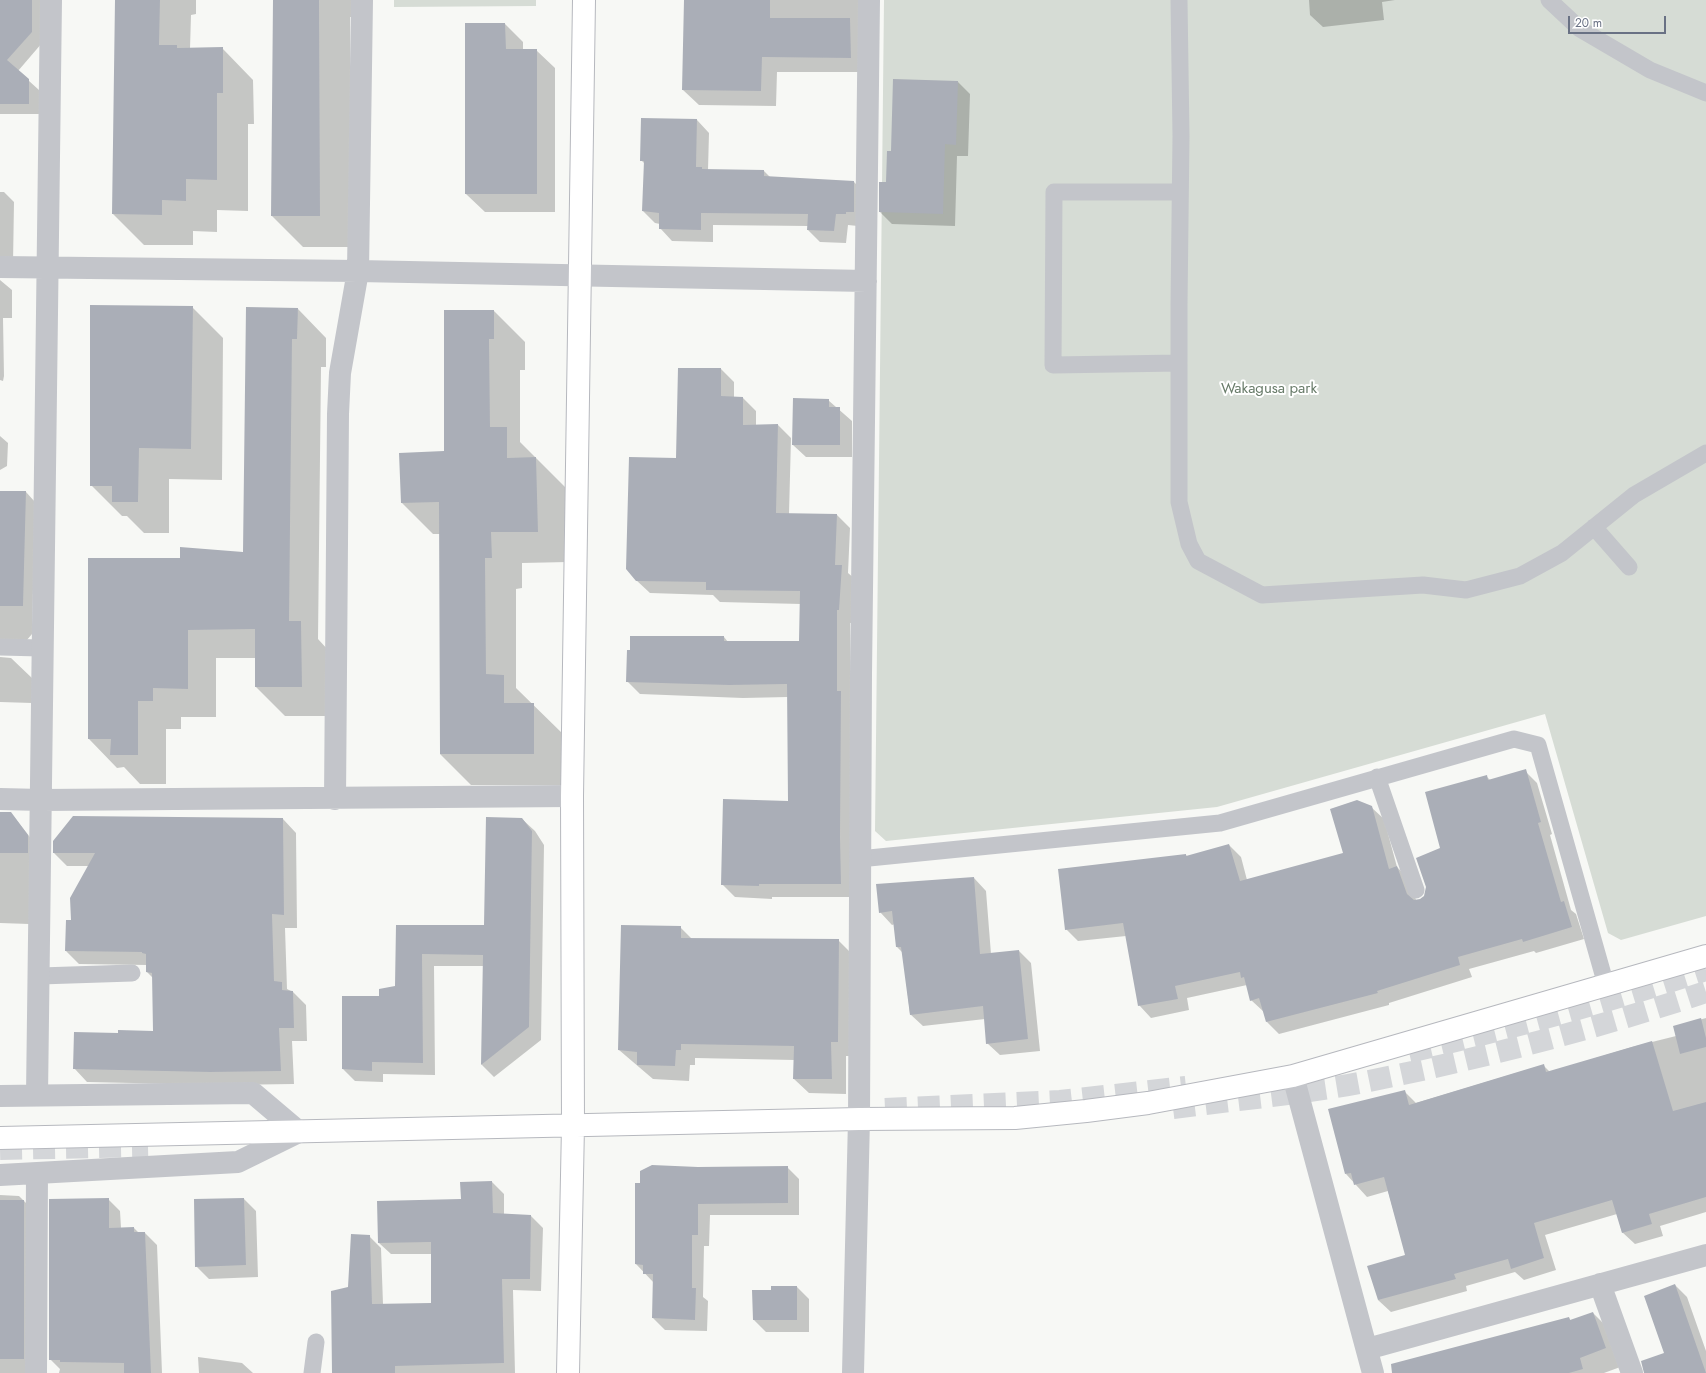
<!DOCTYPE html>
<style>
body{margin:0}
#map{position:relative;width:1706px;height:1373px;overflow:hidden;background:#f7f8f5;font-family:Jost,sans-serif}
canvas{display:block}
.scale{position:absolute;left:1568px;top:16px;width:98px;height:18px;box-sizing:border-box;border:2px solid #697184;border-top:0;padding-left:5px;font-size:12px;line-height:14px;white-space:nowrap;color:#697184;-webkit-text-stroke:3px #fff;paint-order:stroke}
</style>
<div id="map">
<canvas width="1706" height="1373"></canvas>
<div class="scale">20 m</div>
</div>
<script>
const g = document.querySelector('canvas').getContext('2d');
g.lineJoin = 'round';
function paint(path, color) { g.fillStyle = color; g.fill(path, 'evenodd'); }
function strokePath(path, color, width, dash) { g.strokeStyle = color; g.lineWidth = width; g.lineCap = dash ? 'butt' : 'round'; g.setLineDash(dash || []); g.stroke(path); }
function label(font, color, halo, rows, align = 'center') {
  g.font = font + ' Jost,sans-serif'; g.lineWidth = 4; g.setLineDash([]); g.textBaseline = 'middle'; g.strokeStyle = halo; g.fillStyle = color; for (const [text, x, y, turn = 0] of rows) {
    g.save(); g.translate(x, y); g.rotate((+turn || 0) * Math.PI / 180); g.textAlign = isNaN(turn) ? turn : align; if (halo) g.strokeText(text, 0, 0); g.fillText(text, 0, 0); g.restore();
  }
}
paint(new Path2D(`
 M394,0h142v6l-142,1z
 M884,0h822v916l-85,24 -13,-7 -63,-219 -328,93 -331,34 -11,-10z`), '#d6dcd5');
paint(new Path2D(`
 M0,0h42v43l-24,28 21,19v24h-39z
 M116,0h80v14l-5,1 -1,34 32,-1 31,32 1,44h-6v87l-31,-1v22l-24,-1v14h-49l-31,-31z
 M274,0h83v17h-7l1,230h-48l-31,-31z
 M685,0h179l1,72h-88l-1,34 -77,-1 -16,-15z
 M1309,0h86l-13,2 2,18 -61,7 -13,-12z
 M505,24l18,18v8h13l19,18v144h-70l-19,-18z
 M958,82l12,12 -2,62h-11l-2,70 -63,-2 -12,-12v-29h7l5,-31z
 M697,120l12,13 -1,37 56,1 6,6 84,5 12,12 -8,32 -10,-1 -2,18 -26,-1 -12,-12v-4l-95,-1v17l-41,-1 -12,-13v-4l-5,-1 -12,-12 2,-47 -4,-4z
 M0,192h4l10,10 -1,62 -13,5z
 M0,280l12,10v28h-9l1,58 -1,5 -3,-1z
 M192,307l31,31 -1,142 -53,-1v54h-25l-17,-17h-5l-31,-31z
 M298,309l28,29v29h-5l-3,272 11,12 1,65h-45l-29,-29v-29h-40v59h-35v12h-15v55h-26l-16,-17 -7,1 -28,-29v-180h92l63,-6z
 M494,311l31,31v28h-5v72l47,47 1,73 -46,1v25l-6,1v99l48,47v50h-93l-31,-31v-220h-7l-31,-31 -2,-49 45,-2z
 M721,369l13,13v16h9l13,13v15l22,-1 13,13 -2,76 48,1 13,13 -2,45 7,6 -3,44h-2l4,274h-82v2l-37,-2 -13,-13 67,-82 -1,-105 -45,1 -103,-4 -13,-13 97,-44 4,5h72l1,-38 -81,-2 -7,-7 -63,-2 -14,-13 41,-121z
 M828,400l24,21v36h-46l-13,-12z
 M0,436l8,7 -1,23 -7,4z
 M0,492h26l9,10 -3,132 -11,13 -21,8z
 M0,657l11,1 22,21 -1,24 -32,-1z
 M1525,771l12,12 15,51 -2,1 21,75 5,4 8,25 -48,14 -2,-2 -65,18 3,8 -83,26v2l-110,29 -12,-12 -3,-10 -13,-12 -4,-15 -60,13 2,12 -38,8 -12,-13 -13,-69 -48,5 -12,-12 120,-74 2,2 41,-12 12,12 6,23 97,-26 27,-47 13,12 13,48 12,12 7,21 3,1 6,-4 17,-48 44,-73 4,4z
 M0,817h14l23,29 -8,78 -29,-1z
 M283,819l13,14 1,95h-12l2,61 6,3 13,13 1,36h-15l2,43 -70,1 -137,-3 -13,-14 45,-34 36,-1 -2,-55 -6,-6v-7l-68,-1 -13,-13 6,-30 17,-55h-22l-13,-13z
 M522,819l13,12 9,14 -3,195 -47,37 -12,-12 2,-99h-50l1,109 -52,-1v8l-28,-1 -12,-12 37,-72 16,-10 1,-61h88z
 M974,878l12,13 5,63 28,-3 12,12 9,88 -40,4 -13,-12 -2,-24 -62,7 -13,-12 -7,-61 -6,-6 -2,-23 -3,1 -12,-13z
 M680,927l12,12 146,1 15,15v101h-7v38l-37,-1 -15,-14v-19l-99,-2v7h-5l-1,16 -36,-2 -34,-29z
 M1706,1018v194l-46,14 3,10 -28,8 -13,-12 -5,-18 -72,21 11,35 -32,10 -9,-8 -49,14 1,5 -76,21 -13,-12 28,-45 -18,-64 -21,6 -21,-23 58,-83 12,12 127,-38 7,7 82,-25 44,-11 -2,-9z
 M787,1167l12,12v36h-89l-1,31h-5l-1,51 5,4 -1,30 -42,-1 -12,-12 1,-35 -18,-19 5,-80 57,-16z
 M492,1182l12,12v21l27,1 12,12 -2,63 -28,-1 2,83h-182l15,-85 21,-52 12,12 2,56h49v-50h-41l-12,-11 83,-43z
 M0,1195l19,1 17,17 4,160h-40z
 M108,1199l12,12 1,17h13l5,5h6l12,12 5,128h-103l1,-4 -10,-10z
 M244,1199l12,12 2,66 -49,2 -13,-13 -1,-66z
 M1675,1285l12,12 19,54v22h-43z
 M797,1287l12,12v33h-43l-12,-12 18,-29z
 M1593,1313l18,18 12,35 -19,7h-183l148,-55 2,3z
 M198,1357l44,6 11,10h-54z`), '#0003');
paint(new Path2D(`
 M0,0h32v32l-25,28 22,19v25h-29z
 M115,0h45l-1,45h18v3l46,-1v46h-6v87l-31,-1v22l-24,-1v15l-50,-1z
 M273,0h46l1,216h-49z
 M684,0h86v18h80l1,40 -89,-1 -1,34 -79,-1z
 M465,23h40l1,26h31v145h-72z
 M893,79l65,2 -2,64 -11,-1 -2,70 -64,-2v-30h7l1,-31h4z
 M641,118l56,1 -1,48h6v2l62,1v6l90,5v31h-8v2h-10l-2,17 -27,-1 1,-16 -107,-1v17l-42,-1v-16l-17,-2 2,-50h-4z
 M90,305l103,1 -2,143 -52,-1 -1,54h-26v-16h-22z
 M246,307l52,1 -1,31h-5l-3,282h12l1,66h-47v-58l-67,1v59l-35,-1v13h-15v54h-28l1,-16h-23v-181h92v-11l63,5z
 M444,310h50v29h-5l1,88h17v31l29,-1 2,75h-47l1,26h-7l1,116 18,1v28h30v51h-94l-1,-252 -38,1 -2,-50 45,-2z
 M678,368h43v28l22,1v28l35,-1 -2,89 61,1 -2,51h7l-3,45h-2v81h4l-1,146 1,47h-82v2l-38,-1 2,-86 65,2 -1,-117 -58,1 -103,-3 1,-32h3v-14h94v5h75l1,-50 -94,-1v-8l-70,-1 -10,-12 3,-112 47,1z
 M793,398l36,1v8h11v38h-48z
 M0,491h26l-3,115h-23z
 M1526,769l15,53 -3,1 23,79 3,-1 8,26 -49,15 -1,-3 -64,18 2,8 -83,26 1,2 -112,29 -7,-24 -9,3 -6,-24 -3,1 -1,-6 -65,14 3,13 -40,7 -15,-83 -58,7 -7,-61 128,-15v2l43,-12 11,37 103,-28 -13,-44 27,-9 15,6 17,63 8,-3 10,28 7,6 6,-1 4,-3 2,-9 -10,-29 24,-10 -15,-56 62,-17 1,5z
 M0,812h11l17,23v18h-28z
 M73,816l210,2 1,97 -12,-1 2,67 8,1v8l11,1 1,37h-15l2,43 -71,1 -137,-3 1,-37 44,1v-3l35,1 -1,-58 -6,-1v-18l-4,-1v-1l-77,-1 1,-31h5l-1,-22 25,-45h-42v-12z
 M486,817l36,1 10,13 -3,196 -48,38 2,-110 -61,-1 1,109 -51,-1v9l-30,-2v-73h37v-7l16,-3 1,-61h88z
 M974,877l6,77 39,-4 9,89 -42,5 -3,-38 -73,9 -9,-68h-5l-4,-36 -13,2 -3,-29z
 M621,925l60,1v12l158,1 -1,103h-7l1,37h-39l1,-33 -113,-2v6h-5l-1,16 -38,-1v-13l-19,-2z
 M1701,1018l5,20v9l-26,7 -7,-28z
 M1652,1041l21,70 33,-9v95l-57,17 3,10 -30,9 -10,-33 -78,23 10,35 -33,11 -3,-10 -54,15 2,5 -78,21 -11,-34 38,-11 -21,-78 -30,8 -3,-12 -6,1 -17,-65 77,-19 4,15 135,-41 2,8z
 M652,1165l46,2 90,-1v37l-90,1v31h-6v53h4l-1,32 -43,-2 1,-44h-10v-9l-8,-1v-81h5v-12z
 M492,1181l1,32 38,2 -1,64h-28l2,84 -109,3v7h-63l-1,-82 17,-4 3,-53 19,1 2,69 59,-1v-61l-53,1 -1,-42 84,-2 -1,-17z
 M109,1198v30l25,-1v5h11l6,141h-27v-10l-64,-1v-2h-11v-161z
 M244,1198l2,67 -51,2 -1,-68z
 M0,1200h24v159h-24z
 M1675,1284l31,89h-62l-3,-12 23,-8 -20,-57z
 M771,1286h26v34h-44l-1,-30h19z
 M1593,1312l13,36 -26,10 3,11 -14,4h-177l-1,-9 178,-47 1,3z`), '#aaaeb7');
strokePath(new Path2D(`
 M1409,1052c101,-23 199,-50 297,-82
 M1173,1108c63,-8 128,-14 191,-26 116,-23 230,-53 342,-90
 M885,1109l175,-8 126,-14
 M0,1149l148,-3`), '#d4d6d9', 22, [22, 11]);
const secondary = new Path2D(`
 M0,1138l859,-19 156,-1 71,-7 62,-8 145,-27 413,-120
 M568,1373l5,-247 -1,-330 12,-796`);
strokePath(secondary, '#b6b8be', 24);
strokePath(new Path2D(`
 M1179,0l2,136 -2,169v197l10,42 9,17 64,34 161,-10 43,5 54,-14 42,-23 72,-58 72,-42
 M1549,0l31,29 70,41 56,23
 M1179,363l-126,2 1,-173h126
 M1594,527l35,40
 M0,647l41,1
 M1377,777l39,113
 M859,859l361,-36 294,-84 24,6 68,240
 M40,976l92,-3
 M312,1373l4,-31`), '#c3c5ca', 17);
strokePath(new Path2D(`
 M0,267l358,4 508,10
 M0,799l42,1 530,-4
 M335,799l3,-385 2,-41 18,-102 4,-271
 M1293,1076l80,297
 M37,1095l14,-1095
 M0,1096l253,-3 46,39 -61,30 -238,13
 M1600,1284l32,89
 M1367,1349l339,-94
 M36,1373l1,-199
 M853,1373l6,-254 2,-445 8,-674`), '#c3c5ca', 22);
strokePath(secondary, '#fff', 22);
label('15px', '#687b69', '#fff', [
 ["Wakagusa park",1269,389]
]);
</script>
